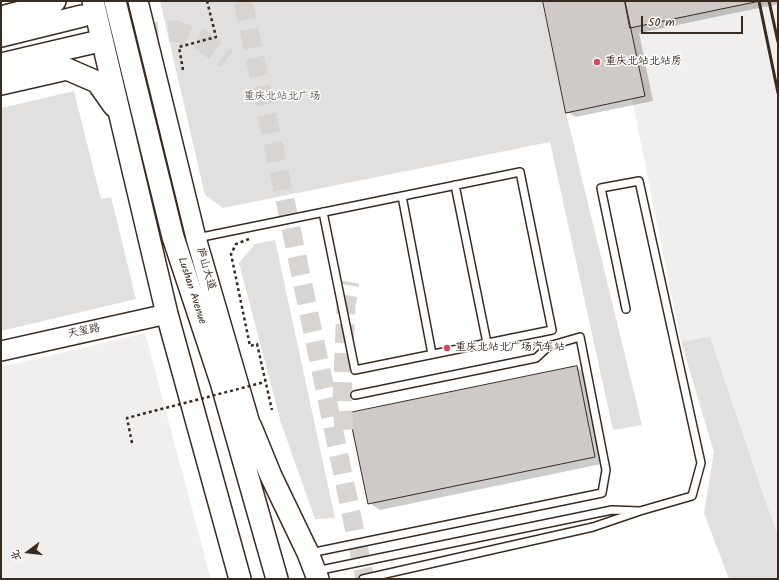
<!DOCTYPE html>
<meta charset="utf-8">
<style>
body{margin:0}
#map{position:relative;width:779px;height:580px;overflow:hidden;background:#fff;font-family:Kalam,"LXGW WenKai TC",sans-serif}
canvas{display:block}
.frame{position:absolute;inset:0;border:2px solid #3b2a1e;pointer-events:none}
.north{position:absolute;left:8px;top:532px;width:40px;height:40px;-webkit-text-stroke:3px #fff;paint-order:stroke;rotate:255deg;font-size:11px;font-weight:700;line-height:16px;text-align:center;color:#3b2a1e}
.north::after{content:'';display:block;margin:auto;width:14px;height:18px;background:#3b2a1e;clip-path:polygon(50% 0,100% 100%,50% 72%,0 100%)}
.scale{position:absolute;left:641px;top:16px;width:102px;height:18px;box-sizing:border-box;border:2px solid #3b2a1e;border-top:0;padding-left:5px;font-size:12px;line-height:14px;white-space:nowrap;color:#3b2a1e;-webkit-text-stroke:3px #fff;paint-order:stroke}
</style>
<div id="map">
<canvas width="779" height="580"></canvas>
<div class="frame"></div>
<div class="north">北</div>
<div class="scale">50 m</div>
</div>
<script>
const g = document.querySelector('canvas').getContext('2d');
g.lineJoin = 'round';
function paint(path, color) { g.fillStyle = color; g.fill(path, 'evenodd'); }
function strokePath(path, color, width, dash) { g.strokeStyle = color; g.lineWidth = width; g.lineCap = dash ? 'butt' : 'round'; g.setLineDash(dash || []); g.stroke(path); }
function label(font, color, halo, rows, align = 'center') {
  g.font = font + ' Kalam,"LXGW WenKai TC",sans-serif'; g.lineWidth = 3; g.setLineDash([]); g.textBaseline = 'middle'; g.strokeStyle = halo; g.fillStyle = color; for (const [text, x, y, turn = 0] of rows) {
    g.save(); g.translate(x, y); g.rotate((+turn || 0) * Math.PI / 180); g.textAlign = isNaN(turn) ? turn : align; if (halo) g.strokeText(text, 0, 0); g.fillText(text, 0, 0); g.restore();
  }
}
paint(new Path2D(`
 M612,1h166v533l-13,-34 -55,-164 -29,6z
 M145,333l66,246h-210v-212z`), '#f1efee');
paint(new Path2D(`
 M160,1h382l24,112 76,312 -29,5 -63,-288 -327,66 -18,-13z
 M74,91l27,108 10,-2 25,102 -135,32v-223z
 M275,240l60,278 -20,1 -34,-96 -42,-160 16,-19z
 M710,336l55,164 13,34v45h-49l-25,-66 10,-61 -33,-110z`), '#e2e0de');
paint(new Path2D(`
 M543,1h235v3l-139,29 14,68 -77,16 -9,-5z
 M576,367l12,7 18,89 -226,47 -11,-7z`), '#0003');
const building = new Path2D(`
 M543,1h82l20,95 -79,17z
 M625,1h135l-130,27z
 M577,366l18,91 -227,47 -19,-91z`);
paint(building, '#cfcac7');
strokePath(building, '#3b2a1e', 1);
strokePath(new Path2D(`
 M243,1l122,578
 M344,430l-2,-29 4,-96 4,-23`), '#d8d4d2', 19, [19, 10]);
strokePath(new Path2D(`
 M107,39l16,-4 53,-4 25,9 26,19`), '#d8d4d2', 21, [21, 10]);
const lane = new Path2D(`
 M455,185l32,158
 M402,196l30,158
 M197,238l323,-66 32,158 -197,40 -32,-158
 M626,309l-25,-121 38,-7 62,282 -9,33 -52,15
 M310,553l292,-60 4,-23 -26,-133 -31,9 -13,12 -181,37
 M316,571l296,-61 28,1 -47,16 -230,52`);
const secondary = new Path2D(`
 M138,1l58,237 55,189 2,16
 M1,351l166,-37`);
const primary = new Path2D(`
 M93,1l74,313 73,265
 M115,1l58,236 48,145 56,197
 M1,17l51,-13 3,-3
 M1,36l81,-20
 M1,64l90,-21
 M1,84l66,-15 30,13 17,24
 M251,427l20,49 37,77 10,26`);
strokePath(lane, '#3b2a1e', 10);
strokePath(secondary, '#3b2a1e', 22);
strokePath(primary, '#3b2a1e', 24);
strokePath(new Path2D(`
 M183,70l-4,-23 37,-10 -9,-36
 M249,239l-13,5 -5,10 19,92 7,-2 15,66`), '#3b2a1e', 2.5, [3, 3]);
strokePath(lane, '#fff', 7);
strokePath(secondary, '#fff', 19);
strokePath(primary, '#fff', 21);
strokePath(new Path2D(`
 M759,1l19,92
 M769,1l9,41`), '#3b2a1e', 3);
strokePath(new Path2D(`
 M132,443l-5,-25 138,-36`), '#3b2a1e', 2.5, [3, 3]);
for (const [x, y, r, color] of [
 [597,62,4,"#d1495b"],
 [447,348,4,"#d1495b"]
]) { const dot = new Path2D(); dot.arc(x, y, r, 0, 2 * Math.PI); g.fillStyle = color; g.fill(dot); strokePath(dot, '#fff', 1.5); }
label('11px', '#3b2a1e', '#fff', [
 ["重庆北站北站房",605,62],
 ["重庆北站北广场汽车站",455,348]
], 'left');
label('11px', '#65584e', '#fff', [
 ["重庆北站北广场",282,97]
]);
label('11px', '#3b2a1e', '#fff', [
 ["庐山大道",205,269,74],
 ["Lushan Avenue",191,291,72],
 ["天玺路",84,332,-12]
]);
</script>
